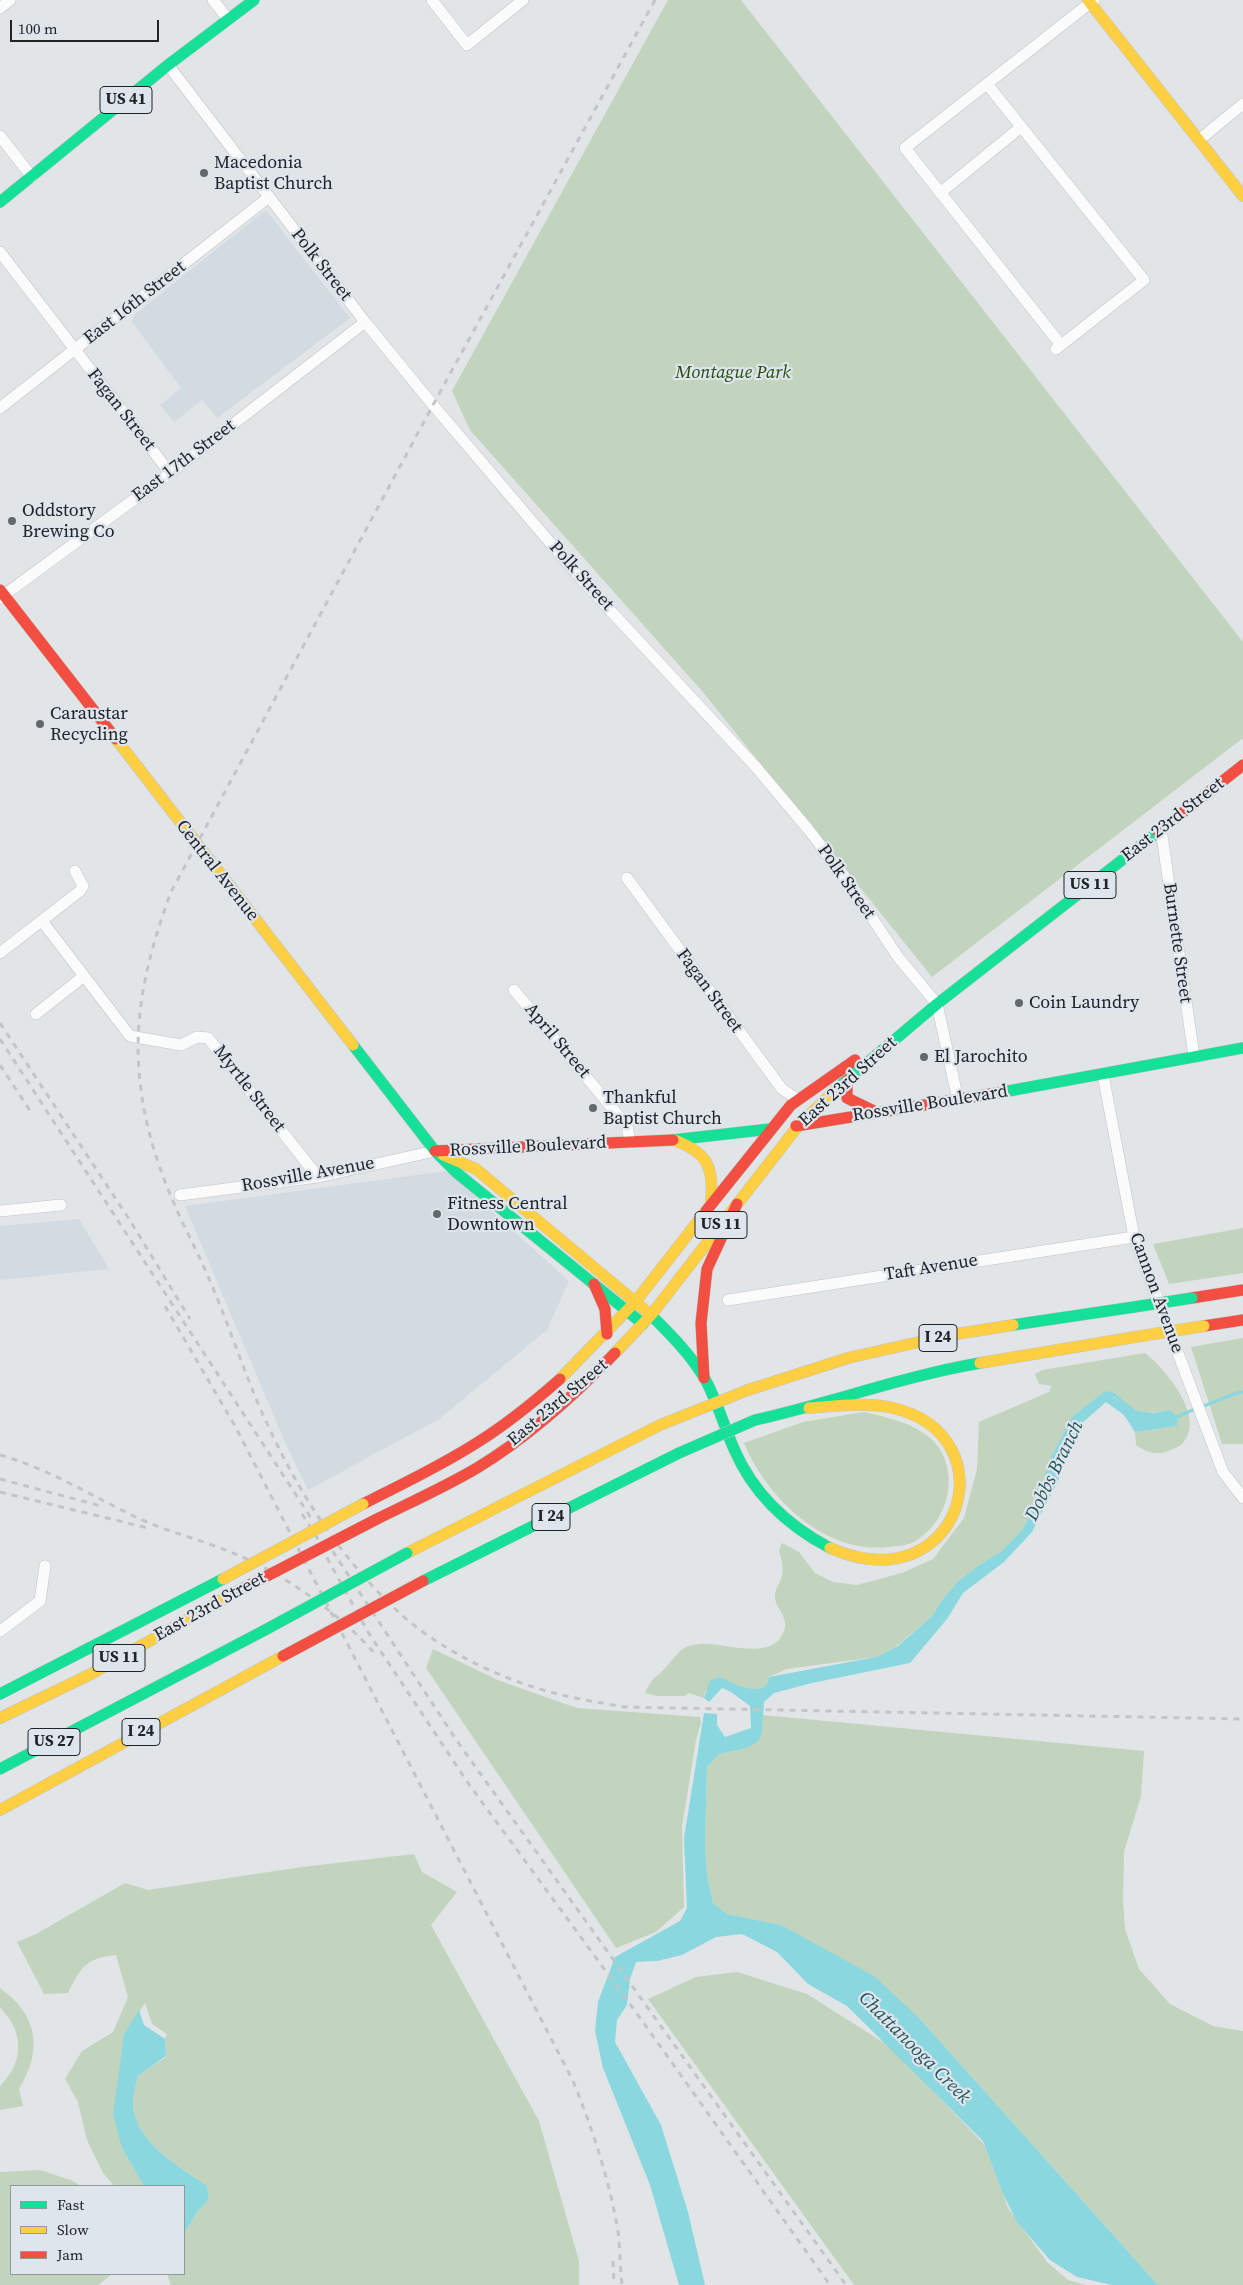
<!DOCTYPE html>
<style>
body{margin:0}
#map{position:relative;width:1243px;height:2285px;overflow:hidden;background:#e2e5e8;font-family:"Source Serif 4",serif}
canvas{display:block}
.legend{position:absolute;left:10px;top:2185px;width:175px;height:90px;box-sizing:border-box;background:#dee5ec;border:1px solid #92989d;margin:0;padding:6px 9px;list-style:none;font-size:15px;color:#212427}
.legend li{display:flex;align-items:center;gap:10px;height:25px}
.legend b{width:25px;border:1px solid #92989d}
.scale{position:absolute;left:10px;top:20px;width:149px;height:22px;box-sizing:border-box;border:2px solid #212427;border-top:0;padding-left:6px;font-size:15px;line-height:18px;white-space:nowrap;color:#212427;-webkit-text-stroke:4px #dee5ec;paint-order:stroke}
</style>
<div id="map">
<canvas width="1243" height="2285"></canvas>
<ul class="legend">
<li><b style="height:6px;background:#16e098"></b>Fast</li>
<li><b style="height:6px;background:#ffcf43"></b>Slow</li>
<li><b style="height:6px;background:#f24e42"></b>Jam</li>
</ul>
<div class="scale">100 m</div>
</div>
<script>
const g = document.querySelector('canvas').getContext('2d');
g.lineJoin = 'round';
function paint(path, color) { g.fillStyle = color; g.fill(path, 'evenodd'); }
function strokePath(path, color, width, dash) { g.strokeStyle = color; g.lineWidth = width; g.lineCap = dash ? 'butt' : 'round'; g.setLineDash(dash || []); g.stroke(path); }
function label(font, color, halo, rows, align = 'center') {
  g.font = font + ' "Source Serif 4",serif'; g.lineWidth = 4.5; g.setLineDash([]); g.textBaseline = 'middle'; g.strokeStyle = halo; g.fillStyle = color; for (const [text, x, y, turn = 0] of rows) {
    g.save(); g.translate(x, y); g.rotate((+turn || 0) * Math.PI / 180); g.textAlign = isNaN(turn) ? turn : align; if (halo) g.strokeText(text, 0, 0); g.fillText(text, 0, 0); g.restore();
  }
}
paint(new Path2D(`
 M266,210l84,108 -133,100 -15,-18 -28,22 -14,-17 21,-17 -49,-66 3,-8z
 M447,1171l122,110 -22,49 -108,89 -131,71 -24,-50 -99,-234z
 M79,1219l30,50 -109,11v-54z`), '#d2dae2');
paint(new Path2D(`
 M668,0h73l502,642v96l-311,239 -230,-286 -232,-261 -18,-39z
 M1243,1228v45l-74,11 -16,-40z
 M1243,1338v106h-21l-31,-97z
 M1145,1353c21,16 62,66 37,91 -3,3 -10,5 -14,7 -12,5 -21,1 -32,-6l-1,-13 41,-6 -6,-16c-13,2 -29,6 -40,-2 -6,-4 -11,-8 -17,-12l4,-2h-16l-28,22 -23,43 -12,42 -16,29 -20,21 -23,14 -22,17 -14,17 -11,17 -35,30 -21,11 -89,12 -18,8 -3,9c-16,8 -32,-2 -47,-9l-14,15 -1,6 -15,-5 -4,3h-28l-12,-3c7,-16 10,-14 21,-26 12,-12 13,-21 33,-23 23,-3 78,21 86,-17 2,-11 -9,-19 -10,-29 -1,-8 5,-14 7,-22 2,-8 -1,-18 -3,-26l3,-7 17,9 16,21 18,9 24,3 45,-12 31,-14 31,-41 13,-49 2,-47 70,-30 2,-6 -12,-2 -4,-10 7,-4z
 M864,1412c24,6 47,10 66,26 32,28 20,82 -13,102 -8,6 -19,6 -29,7 -64,7 -121,-49 -144,-104l59,-21z
 M433,1649l67,32 77,27 123,9 1,6 -5,17 -14,87 2,80 -28,25 -40,16 -190,-280z
 M763,1715l381,36 -3,45 -17,56 -1,47 2,30 14,40 31,35 43,22 30,5v254h-85l-238,-266 -139,-94 -54,-11 -14,-11 -6,-29 -2,-29 2,-78 12,-13 28,-6 15,-15z
 M414,1854l8,18 35,20 -26,33 108,196 40,140v24h-408l-4,-11h17v-40l13,-22 12,-13 -2,-13c-28,-20 -73,-44 -74,-83 0,-9 3,-18 5,-27l28,-19 -1,-18 2,-5 -15,-10 -7,-21 -21,32 -2,113 22,38h-30l-11,-13 -16,-33 -9,-38 -13,-23 17,-28 31,-19 15,-35 -12,-42c-30,3 -35,12 -48,38l-24,1 -27,-52 19,-8 89,-51 23,7 154,-23z
 M737,1972l70,22 82,52 95,98 24,64 39,54 21,18 17,5h-231l-206,-286 48,-22z
 M0,1988c38,27 43,62 19,101l4,17 -23,4v-24c18,-18 24,-40 12,-63 -3,-6 -9,-11 -12,-16 0,-4 0,-14 0,-19z
 M41,2170l32,11 8,5h-70v88h101l-14,11h-98v-113z`), '#c2d3be');
paint(new Path2D(`
 M1107,1391l10,3 -4,3 18,12 11,3 12,1 16,-3 7,7v9l-42,6 -11,-17 -18,-13 -25,22 -5,9 -18,48 -26,51 -28,30 -41,31 -16,26 -37,44 -98,20 -38,10 -10,9 -2,31 -4,8 -11,7 -28,6 -12,13 -2,78 2,29 6,29 14,11 54,11 93,51 46,43 238,266h-46l-35,-8 -27,-17 -33,-38 -15,-30 -19,-51 -136,-135 -39,-22 -31,-32 -35,-18 -26,3 -34,18 -25,6 -21,1 -6,17 -3,26 -10,15 -2,22 46,83 27,87 17,73h-26l-29,-100 -47,-117 -8,-37 3,-29 17,-45 65,-36 7,-13 -3,-70 20,-125 13,1v11l8,12 26,-9 -1,-22 -19,-14 -9,-4 -13,14 -5,-4 6,-17 9,-4c15,6 31,17 47,9l3,-9 107,-20 22,-11 34,-30 11,-17 14,-17 22,-17 23,-14 20,-21 16,-29 12,-42 19,-36 4,-7 28,-22z
 M139,2010l5,15 21,14 1,17 -28,20c-2,9 -5,19 -5,27 1,39 46,63 74,83l2,13 -12,13 -13,22v-48h-40l-22,-38 -9,-33 11,-81z`), '#8ad7e0');
strokePath(new Path2D(`
 M1112,1396l2,-1 21,17
 M1201,1407l36,-14 6,-1
 M1174,1418l21,-9`), '#8ad7e0', 3);
const street = new Path2D(`
 M213,0l15,19
 M432,0l35,45 56,-45
 M0,8l10,-8
 M168,65l197,257 68,83 148,174 174,187 53,63 39,51 51,77 39,47 21,96
 M987,84l157,196 -88,69
 M0,136l32,41
 M1199,140l44,-36
 M940,193l81,-66
 M0,252l170,221
 M1061,345l-156,-197 189,-148
 M0,408l269,-211
 M0,598l170,-125 195,-151
 M1161,829l33,227
 M627,878l155,211 15,10
 M42,921l88,115 51,9 16,-8 11,1 110,139
 M0,953l80,-62 3,-5 -8,-15
 M514,990l113,136 3,16
 M36,1014l48,-38
 M1103,1075l31,162 89,235 20,26
 M180,1195l138,-18 117,-26
 M0,1211l61,-6
 M728,1300l406,-63
 M0,1631l40,-30 5,-35`);
const fast = new Path2D(`
 M0,202l168,-137 86,-65
 M353,1045l82,106 22,22 186,151
 M835,1090l102,-86 221,-172
 M1003,1092l240,-44
 M673,1140l97,-11
 M651,1315c20,20 40,40 54,64 12,22 19,47 29,70 19,44 54,77 96,99
 M1013,1325l121,-18
 M755,1420c76,-17 149,-44 225,-57
 M423,1581l256,-128
 M0,1694l223,-115
 M0,1769l265,-139`);
const slow = new Path2D(`
 M1088,0l155,196
 M116,739l237,306
 M674,1140c35,13 40,28 37,64
 M443,1155l33,14 169,141
 M615,1353l36,-38 147,-189 37,-36
 M980,1363l161,-27
 M560,1379l76,-78 70,-90
 M748,1390l100,-32 102,-23 63,-10
 M809,1408c28,-2 56,-6 84,0 119,28 67,197 -63,140
 M407,1553l253,-128
 M0,1718l91,-44 145,-82
 M0,1810l283,-154`);
const jam = new Path2D(`
 M0,590l116,149
 M1158,832l85,-67
 M847,1080v18l31,15
 M796,1126l207,-34
 M435,1151l238,-11
 M706,1211l85,-106 64,-45
 M594,1284l11,25 2,25
 M1192,1298l51,-8
 M1204,1326l39,-6
 M704,1378l-3,-55 6,-54 30,-65
 M363,1504c39,-20 78,-38 115,-62 29,-18 56,-40 82,-63
 M375,1520c34,-17 70,-33 102,-52 51,-31 97,-72 138,-115`);
strokePath(street, '#c0c3c6', 12);
strokePath(fast, '#c0c3c6', 12);
strokePath(slow, '#c0c3c6', 12);
strokePath(jam, '#c0c3c6', 12);
strokePath(street, '#fbfbfc', 11);
strokePath(fast, '#16e098', 11);
strokePath(slow, '#ffcf43', 11);
strokePath(jam, '#f24e42', 11);
strokePath(new Path2D(`
 M655,0l-222,405 -262,487c-21,57 -37,116 -32,178 3,45 16,90 34,131 11,27 26,53 37,80 18,42 32,85 50,127 34,78 80,152 144,209 43,37 103,65 158,78 20,5 41,8 62,12l619,12
 M0,1023l129,196 61,100
 M0,1039l311,479
 M0,1065l33,50
 M165,1306l70,120 338,655c20,49 36,98 45,150 2,18 2,36 4,54
 M0,1455c50,14 95,43 142,65 30,13 63,21 93,34 47,18 109,63 141,101
 M0,1479l101,27
 M0,1492l148,36
 M302,1514l24,38
 M326,1541l131,200 389,544
 M321,1547l47,85 100,151 175,239 187,263
 M613,2261l1,24`), '#c3c5c5', 3, [6, 6]);
const fastBridge = new Path2D(`
 M1134,1307l58,-9
 M679,1453l76,-33
 M265,1630l142,-77`);
const slowBridge = new Path2D(`
 M1141,1336l63,-10
 M660,1425l88,-35
 M223,1579l140,-75`);
const jamBridge = new Path2D(`
 M236,1592l139,-72
 M283,1656l140,-75`);
strokePath(fastBridge, '#c0c3c6', 12, []);
strokePath(slowBridge, '#c0c3c6', 12, []);
strokePath(jamBridge, '#c0c3c6', 12, []);
strokePath(fastBridge, '#16e098', 11);
strokePath(slowBridge, '#ffcf43', 11);
strokePath(jamBridge, '#f24e42', 11);
for (const [x, y, r, color] of [
 [204,173,5,"#65686b"],
 [12,521,5,"#65686b"],
 [40,724,5,"#65686b"],
 [1019,1003,5,"#65686b"],
 [924,1057,5,"#65686b"],
 [593,1108,5,"#65686b"],
 [437,1214,5,"#65686b"]
]) { const dot = new Path2D(); dot.arc(x, y, r, 0, 2 * Math.PI); g.fillStyle = color; g.fill(dot); strokePath(dot, '#dee5ec', 2); }
for (const [x, y, w] of [
 [126,100,52],
 [1090,885,52],
 [721,1225,52],
 [938,1338,38],
 [551,1517,38],
 [119,1658,52],
 [141,1732,38],
 [54,1742,52]
]) { const box = new Path2D(); box.roundRect(x - w / 2, y - 13.5, w, 27, 4); g.fillStyle = '#dee5ec'; g.fill(box); strokePath(box, '#212427', 1); }
label('bold 16px', '#212427', null, [
 ["US 41",126,100],
 ["US 11",1090,885],
 ["US 11",721,1225],
 ["I 24",938,1338],
 ["I 24",551,1517],
 ["US 11",119,1658],
 ["I 24",141,1732],
 ["US 27",54,1742]
]);
label('18px', '#212427', '#dee5ec', [
 ["Macedonia",214,163],
 ["Baptist Church",214,184],
 ["Oddstory",22,511],
 ["Brewing Co",22,532],
 ["Caraustar",50,714],
 ["Recycling",50,735],
 ["Coin Laundry",1029,1003],
 ["El Jarochito",934,1057],
 ["Thankful",603,1098],
 ["Baptist Church",603,1119],
 ["Fitness Central",447,1204],
 ["Downtown",447,1225]
], 'left');
label('18px', '#212427', '#dee5ec', [
 ["Polk Street",321,265,52],
 ["East 16th Street",135,303,-38],
 ["Fagan Street",121,410,52],
 ["East 17th Street",184,461,-37],
 ["Polk Street",581,576,48],
 ["East 23rd Street",1173,820,-38],
 ["Central Avenue",217,871,52],
 ["Polk Street",846,882,55],
 ["Burnette Street",1177,943,82],
 ["Fagan Street",709,991,54],
 ["April Street",557,1041,50],
 ["East 23rd Street",848,1082,-42],
 ["Myrtle Street",249,1089,52],
 ["Rossville Boulevard",930,1104,-9],
 ["Rossville Boulevard",528,1147,-3],
 ["Rossville Avenue",308,1175,-10],
 ["Taft Avenue",931,1268,-9],
 ["Cannon Avenue",1156,1293,70],
 ["East 23rd Street",558,1403,-40],
 ["East 23rd Street",210,1607,-29]
]);
label('italic 18px', '#214c09', '#dee5ec', [
 ["Montague Park",733,373]
]);
label('italic 19px', '#26565b', '#dee5ec', [
 ["Dobbs Branch",1055,1471,-64],
 ["Chattanooga Creek",914,2048,45]
]);
</script>
